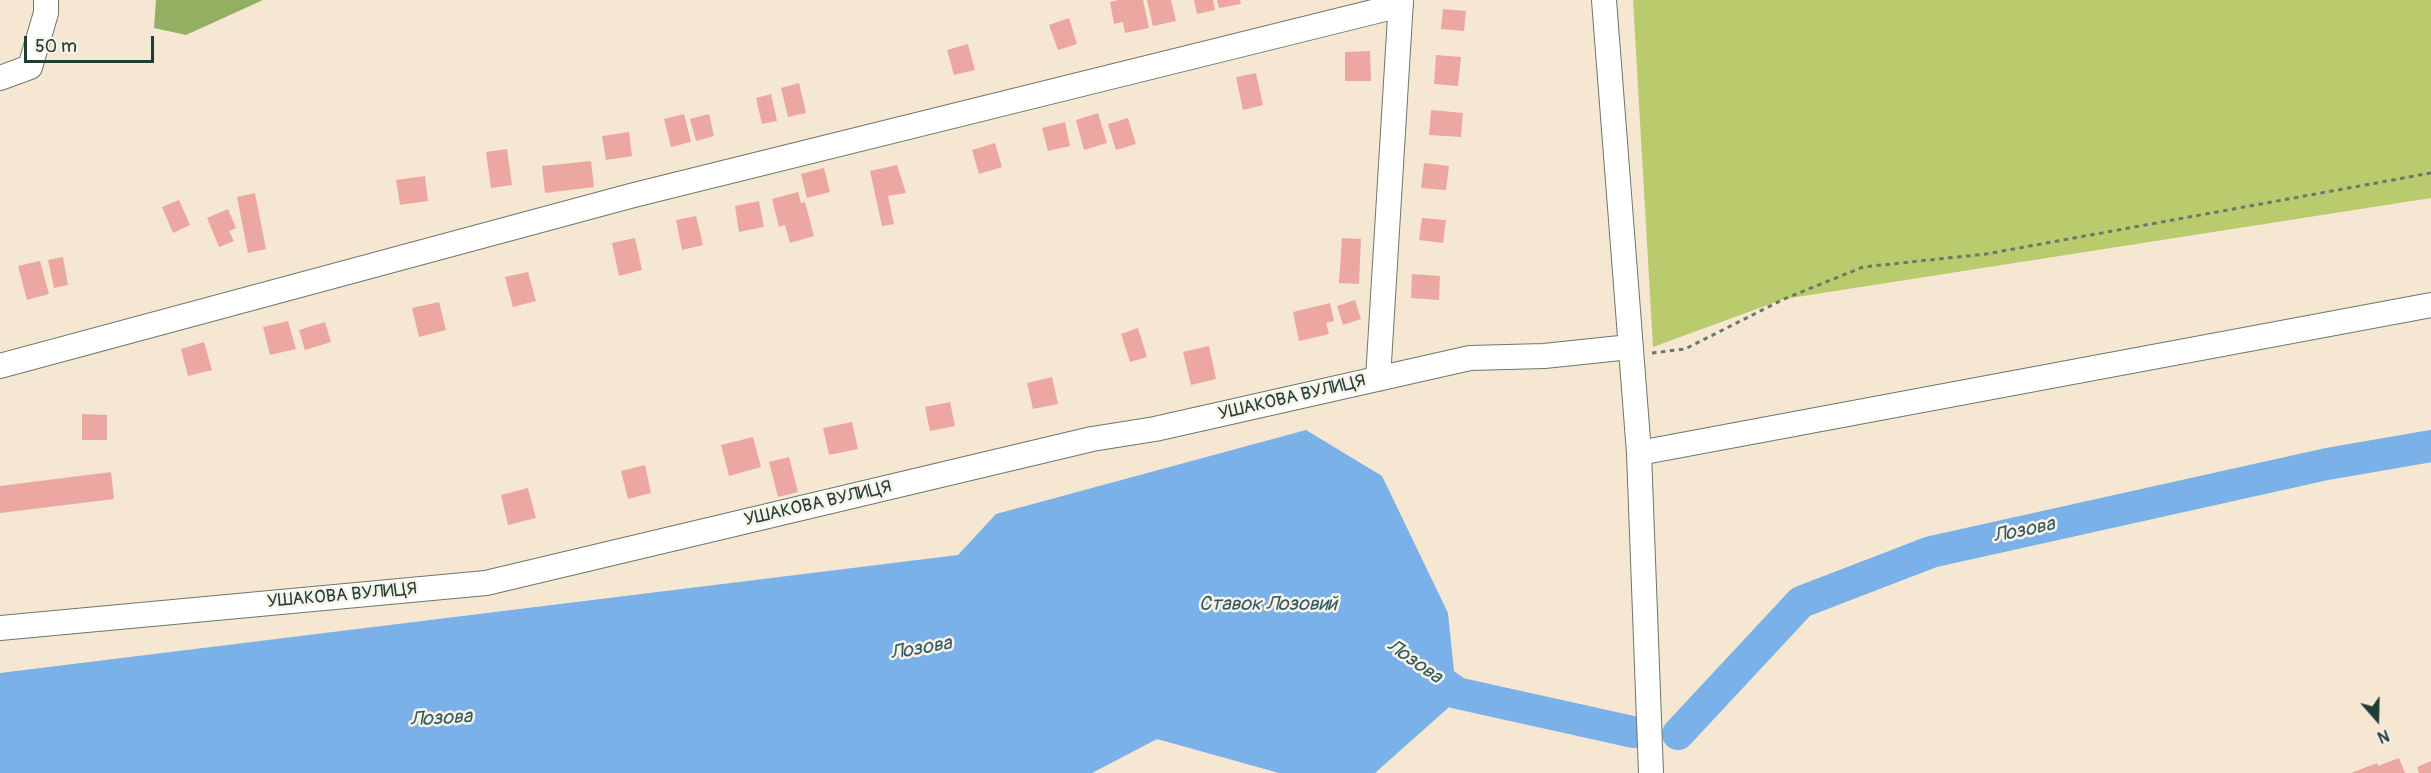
<!DOCTYPE html>
<meta charset="utf-8">
<style>
body{margin:0}
#map{position:relative;width:2431px;height:773px;overflow:hidden;background:#f5e7d1;font-family:Pangolin,sans-serif}
canvas{display:block}
.north{position:absolute;left:2347px;top:689px;width:60px;height:60px;-webkit-text-stroke:4px #f7f3e8;paint-order:stroke;rotate:160deg;font-size:16px;font-weight:700;line-height:24px;text-align:center;color:#1f3d34}
.north::after{content:'';display:block;margin:auto;width:21px;height:27px;background:#1f3d34;clip-path:polygon(50% 0,100% 100%,50% 72%,0 100%)}
.scale{position:absolute;left:24px;top:36px;width:130px;height:27px;box-sizing:border-box;border:3px solid #1f3d34;border-top:0;padding-left:8px;font-size:18px;line-height:21px;white-space:nowrap;color:#1f3d34;-webkit-text-stroke:4px #f7f3e8;paint-order:stroke}
</style>
<div id="map">
<canvas width="2431" height="773"></canvas>
<div class="north">N</div>
<div class="scale">50 m</div>
</div>
<script>
const g = document.querySelector('canvas').getContext('2d');
g.lineJoin = 'round';
function paint(path, color) { g.fillStyle = color; g.fill(path, 'evenodd'); }
function strokePath(path, color, width, dash) { g.strokeStyle = color; g.lineWidth = width; g.lineCap = dash ? 'butt' : 'round'; g.setLineDash(dash || []); g.stroke(path); }
function label(font, color, halo, rows, align = 'center') {
  g.font = font + ' Pangolin,sans-serif'; g.lineWidth = 5; g.setLineDash([]); g.textBaseline = 'middle'; g.strokeStyle = halo; g.fillStyle = color; for (const [text, x, y, turn = 0] of rows) {
    g.save(); g.translate(x, y); g.rotate((+turn || 0) * Math.PI / 180); g.textAlign = isNaN(turn) ? turn : align; if (halo) g.strokeText(text, 0, 0); g.fillText(text, 0, 0); g.restore();
  }
}
paint(new Path2D(`
 M1633,0h798v198l-647,101 -131,48z`), '#bacb6e');
paint(new Path2D(`
 M156,0h107l-77,35 -32,-7z`), '#93af61');
paint(new Path2D(`
 M1306,430l76,46 66,137 9,87 -82,73h-96l-122,-34 -65,34h-1092v-100l958,-118 38,-41z`), '#79b1e8');
strokePath(new Path2D(`
 M1421,667l36,26 176,39
 M1678,734l123,-132 130,-50 396,-88 104,-18`), '#79b1e8', 32);
paint(new Path2D(`
 M1118,0h25l6,28 -24,5 -2,-11 -9,2 -4,-22z
 M1147,0h24l5,21 -23,5z
 M1194,0h19l2,10 -18,4z
 M1217,0h23l1,4 -22,4z
 M1443,9l23,2 -2,20 -23,-2z
 M1069,18l8,26 -19,6 -9,-25z
 M968,44l7,26 -21,5 -7,-25z
 M1370,51l1,30h-26v-29z
 M1436,55l25,2 -3,29 -24,-2z
 M1256,73l7,32 -20,5 -7,-33z
 M799,83l7,30 -18,4 -7,-29z
 M771,94l6,27 -15,3 -6,-26z
 M1431,110l32,3 -2,24 -32,-2z
 M1098,113l9,30 -23,7 -8,-30z
 M684,114l7,28 -20,5 -7,-28z
 M709,114l5,22 -18,5 -6,-22z
 M1128,118l8,26 -20,6 -8,-26z
 M1065,122l5,24 -22,5 -6,-23z
 M629,132l3,24 -26,4 -4,-24z
 M995,143l7,24 -23,7 -7,-24z
 M507,149l5,36 -21,3 -5,-36z
 M591,161l3,26 -49,6 -3,-27z
 M1424,163l25,3 -3,24 -25,-2z
 M897,165l9,28 -18,3 6,28 -12,2 -12,-55z
 M824,168l6,24 -23,6 -6,-24z
 M425,176l3,25 -28,4 -4,-25z
 M798,192l3,11 4,-1 9,34 -24,7 -5,-18 -6,2 -7,-28z
 M255,193l11,56 -18,4 -11,-56z
 M179,200l11,25 -17,8 -11,-26z
 M759,201l5,26 -25,5 -4,-26z
 M228,209l8,19 -7,3 5,10 -15,6 -12,-29z
 M696,216l7,29 -21,5 -6,-30z
 M1422,218l24,2 -3,23 -24,-3z
 M635,238l7,32 -23,6 -7,-33z
 M1342,238l19,1 -2,45 -20,-1z
 M63,257l5,28 -14,3 -6,-28z
 M40,261l9,33 -22,6 -9,-34z
 M528,272l8,29 -23,6 -8,-30z
 M1412,274l28,2 -1,24 -28,-2z
 M1355,300l6,19 -18,6 -6,-19z
 M439,302l7,28 -27,7 -7,-29z
 M1330,303l4,18 -8,2 3,11 -30,7 -6,-29z
 M288,321l8,28 -26,6 -7,-28z
 M325,322l6,20 -26,8 -6,-20z
 M1138,328l9,29 -17,5 -9,-28z
 M204,342l8,28 -24,6 -7,-27z
 M1209,346l7,33 -25,6 -8,-33z
 M1052,377l6,27 -25,5 -6,-26z
 M950,402l5,24 -25,5 -5,-24z
 M82,414l25,1v25h-25z
 M852,422l6,27 -29,6 -6,-27z
 M753,437l8,30 -32,9 -8,-31z
 M789,457l9,35 -20,5 -9,-35z
 M645,465l6,28 -23,6 -7,-28z
 M111,472l3,27 -114,14v-27z
 M528,488l8,30 -28,7 -7,-30z
 M2399,758l6,15h-54l26,-10 1,3z
 M2431,761v12h-12l-2,-6z`), '#eda7a3');
const minor = new Path2D(`
 M1604,0l35,453 12,320
 M0,78l30,-11 16,-54v-13
 M0,366l634,-171 767,-190
 M1378,379l23,-379
 M1639,453l792,-148
 M0,628l486,-45 606,-144 63,-10 315,-71 74,-2 86,-9`);
strokePath(minor, '#6a786b', 26);
strokePath(new Path2D(`
 M1652,353l33,-4 99,-50 79,-32 123,-13 445,-81`), '#6a786b', 3, [4.5, 4.5]);
strokePath(minor, '#fff', 24);
label('18px', '#1f3d34', '#f7f3e8', [
 ["УШАКОВА ВУЛИЦЯ",1292,398,-13],
 ["УШАКОВА ВУЛИЦЯ",818,504,-13],
 ["УШАКОВА ВУЛИЦЯ",342,596,-5]
]);
label('italic 20px', '#365a61', '#f7f3e8', [
 ["Лозова",2024,531,-12],
 ["Ставок Лозовий",1268,605],
 ["Лозова",921,649,-10],
 ["Лозова",1414,662,35],
 ["Лозова",441,719,-3]
]);
</script>
